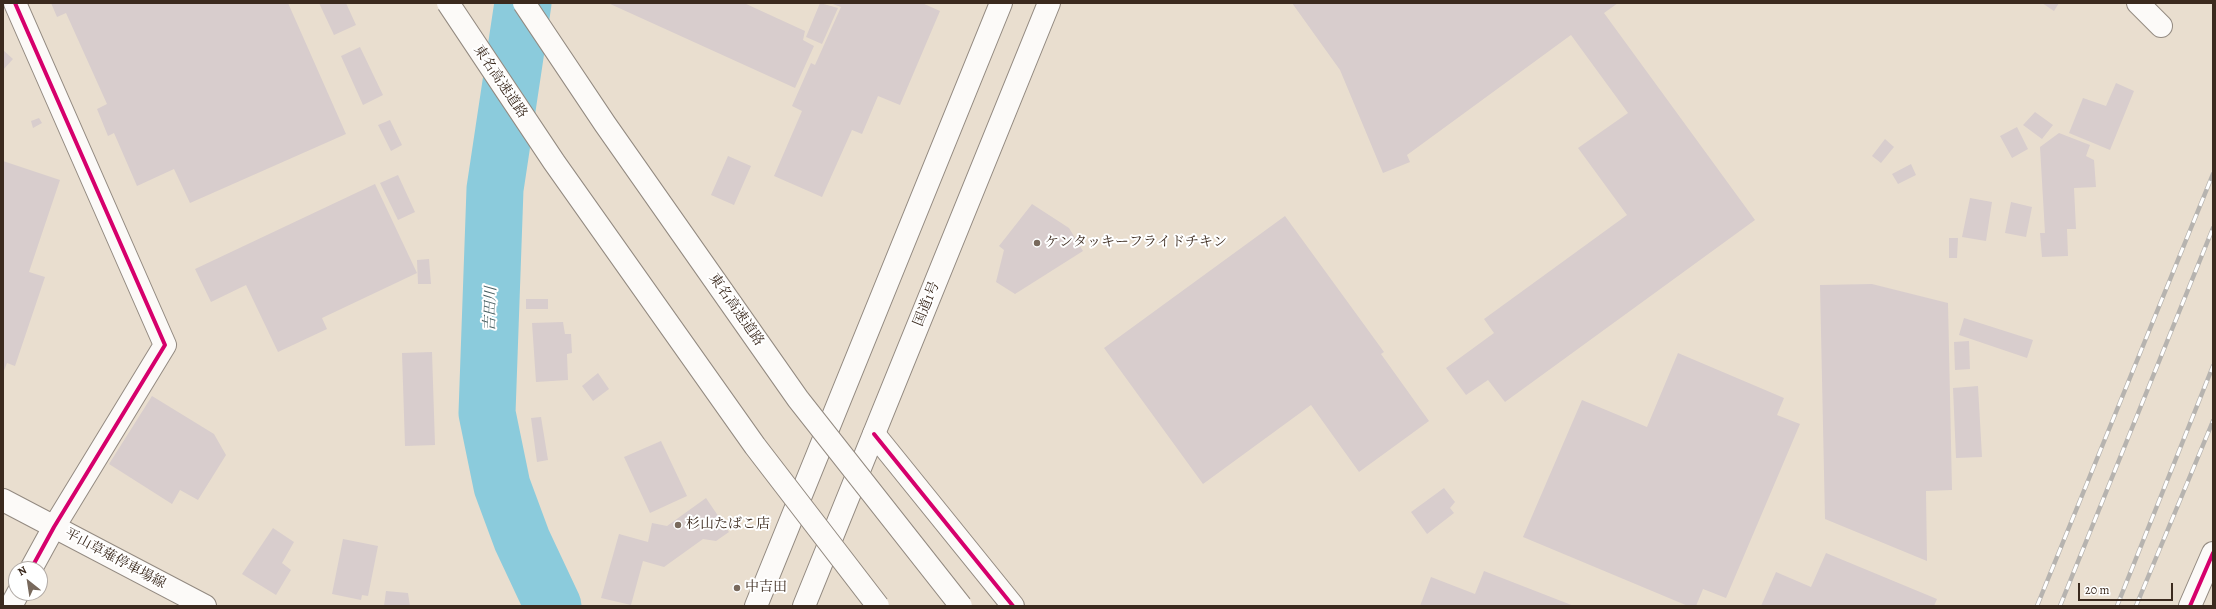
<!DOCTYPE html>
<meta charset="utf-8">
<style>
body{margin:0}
#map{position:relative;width:2216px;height:609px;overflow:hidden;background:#e9decf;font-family:Alegreya,serif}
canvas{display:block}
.frame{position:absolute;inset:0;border:4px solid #3b2a1e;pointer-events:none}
.north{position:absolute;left:8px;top:561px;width:40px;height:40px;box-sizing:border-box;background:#fff;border:1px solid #b1aaa5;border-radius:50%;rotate:330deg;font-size:11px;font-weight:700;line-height:16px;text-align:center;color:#3b2a1e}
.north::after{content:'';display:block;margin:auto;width:14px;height:18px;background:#78695c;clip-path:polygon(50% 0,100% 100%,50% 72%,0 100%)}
.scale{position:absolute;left:2078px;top:583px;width:95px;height:18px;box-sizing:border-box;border:2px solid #3b2a1e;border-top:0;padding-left:5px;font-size:12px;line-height:14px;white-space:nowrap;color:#3b2a1e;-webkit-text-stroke:3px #fff;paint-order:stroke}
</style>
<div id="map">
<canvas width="2216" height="609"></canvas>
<div class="frame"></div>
<div class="north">N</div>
<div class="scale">20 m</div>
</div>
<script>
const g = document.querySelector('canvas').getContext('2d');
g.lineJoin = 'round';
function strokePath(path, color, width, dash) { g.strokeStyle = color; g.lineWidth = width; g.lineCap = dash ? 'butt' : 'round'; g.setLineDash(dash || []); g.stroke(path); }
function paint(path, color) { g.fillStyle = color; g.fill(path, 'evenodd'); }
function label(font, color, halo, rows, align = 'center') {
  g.font = font + ' Alegreya,"Noto Serif JP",serif'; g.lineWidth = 4; g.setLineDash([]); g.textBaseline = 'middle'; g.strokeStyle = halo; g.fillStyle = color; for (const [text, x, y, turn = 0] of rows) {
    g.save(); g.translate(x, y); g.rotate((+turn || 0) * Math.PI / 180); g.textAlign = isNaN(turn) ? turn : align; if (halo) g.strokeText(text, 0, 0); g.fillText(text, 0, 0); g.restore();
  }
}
strokePath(new Path2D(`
 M523,3l-28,186 -8,224 15,73 20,54 31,66`), '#8bcbdc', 57);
paint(new Path2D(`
 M51,3h237l58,131 -156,69 -16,-34 -37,17 -23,-53 -6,3 -11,-27 10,-5 -41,-91 -9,4z
 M319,3h27l10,22 -22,10z
 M608,3h136l61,28 -2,9 11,6 -19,42z
 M820,3l18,5 -16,36 -16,-7z
 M830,3h92l18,8 -40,94 -22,-9 -16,38 -10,-4 -30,67 -48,-21 28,-65 -10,-5 19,-43 4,2 26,-58z
 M1292,3h326l-14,10 151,207 -250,182 -17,-22 -22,15 -20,-27 48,-35 -10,-14 143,-104 -49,-67 50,-35 -57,-78 -164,120 3,7 -27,11 -43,-103z
 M2042,3h17l-5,8z
 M360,47l23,48 -20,10 -22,-49z
 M3,50l10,9 -10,11z
 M2116,83l18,8 -24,59 -41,-17 14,-35 23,8z
 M2035,112l18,13 -11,14 -19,-14z
 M39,118l3,5 -9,5 -2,-7z
 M390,120l12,25 -11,6 -13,-26z
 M2017,127l11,22 -16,9 -12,-22z
 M2059,133l31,12 -4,11 8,4 2,27 -22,1 2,41h-9l1,27 -26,1 -2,-24h5l-5,-86z
 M1885,139l9,8 -13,16 -9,-7z
 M728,156l23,10 -17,39 -23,-10z
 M3,161l57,19 -31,92 16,5 -30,89 -8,-3 -4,10z
 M1911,164l5,11 -18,9 -6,-10z
 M398,175l17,37 -17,8 -18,-37z
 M375,184l42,89 -95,45 5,11 -49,23 -32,-67 -35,17 -16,-33z
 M1970,198l22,4 -6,39 -24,-4z
 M2011,202l21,5 -6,30 -21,-4z
 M1032,204l37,24 14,23 -68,43 -19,-12 8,-32 -5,-4z
 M1285,216l99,136 -3,2 48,67 -70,51 -48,-67 -108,79 -99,-136z
 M1949,238h9l-1,20h-8z
 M429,259l2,25h-13l-1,-24z
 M1872,284l76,19 4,187 -26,1 1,70 -102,-42 -5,-234z
 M526,299h22v10h-22z
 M1964,318l69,22 -6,18 -68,-23z
 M563,322l2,12h6l1,19 -5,1 1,26 -32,2 -4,-59z
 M1969,341l1,28 -15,1 -1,-28z
 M432,352l3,93 -30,1 -3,-93z
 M1678,353l106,45 -7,17 23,9 -74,174 -23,-9 -7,17h-8l-165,-69 59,-137 65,27z
 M598,373l11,16 -16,12 -11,-15z
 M1978,386l4,71 -26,1 -3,-70z
 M152,396l62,38 12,21 -28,45 -18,-10 -8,14 -63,-40z
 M541,417l7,43 -11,2 -6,-44z
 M661,441l26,55 -37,17 -26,-56z
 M1444,488l11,14 -5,6 4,5 -27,21 -16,-22z
 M706,498l23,34 -13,9 -13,-2 -39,28 -21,-6 -12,44 -30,-7 18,-64 29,8 4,-19 15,3z
 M273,528l21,14 -12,21 9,7 -15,25 -34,-21z
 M343,539l35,7 -10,50 -6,-1 -1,5 -29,-6z
 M1826,553l111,46 -3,7h-173l15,-34 35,15z
 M1484,571l90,35h-154l11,-29 44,17z
 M386,591l22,2 2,13h-26z`), '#d8cdcd');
const minor = new Path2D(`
 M15,3l150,342 -111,182 -23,42
 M2138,3l23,23
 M874,434l139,172
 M11,606l7,-13
 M2190,606l23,-53`);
const secondary = new Path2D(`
 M3,500l202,106`);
const trunk = new Path2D(`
 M756,606l245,-603
 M804,606l245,-603`);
strokePath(minor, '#938a81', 24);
strokePath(secondary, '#938a81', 24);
strokePath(trunk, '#938a81', 24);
strokePath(minor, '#fcfaf8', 22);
strokePath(secondary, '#fcfaf8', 22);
strokePath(trunk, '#fcfaf8', 22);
const rail = new Path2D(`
 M2037,606l176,-432
 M2060,606l153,-378
 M2117,606l96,-240
 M2136,606l77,-185`);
strokePath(rail, '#b6b3af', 4.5);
strokePath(rail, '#fff', 3, [9]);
const motorwayBridge = new Path2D(`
 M448,3l106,159 201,284 123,160
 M524,3l81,121 193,275 163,207`);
strokePath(motorwayBridge, '#938a81', 24, []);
strokePath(motorwayBridge, '#fcfaf8', 22);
strokePath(new Path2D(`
 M15,3l150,342 -111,182 -23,42
 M874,434l139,172
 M2190,606l23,-53`), '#d6006c', 4);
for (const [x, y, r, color] of [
 [1037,243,4,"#78695c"],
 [678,525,4,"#78695c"],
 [737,588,4,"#78695c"]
]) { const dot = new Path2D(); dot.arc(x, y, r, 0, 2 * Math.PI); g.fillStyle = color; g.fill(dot); strokePath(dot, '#fff', 1.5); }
label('14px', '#3b2a1e', '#fff', [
 ["東名高速道路",500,82,56],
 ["国道1号",927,304,-68],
 ["東名高速道路",736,310,55],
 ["平山草薙停車場線",115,559,28]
]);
label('14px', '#3b2a1e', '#fff', [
 ["ケンタッキーフライドチキン",1045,243],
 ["杉山たばこ店",686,525],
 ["中吉田",745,588]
], 'left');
label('italic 15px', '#496063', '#fff', [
 ["吉田川",491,309,-88]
]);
</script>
